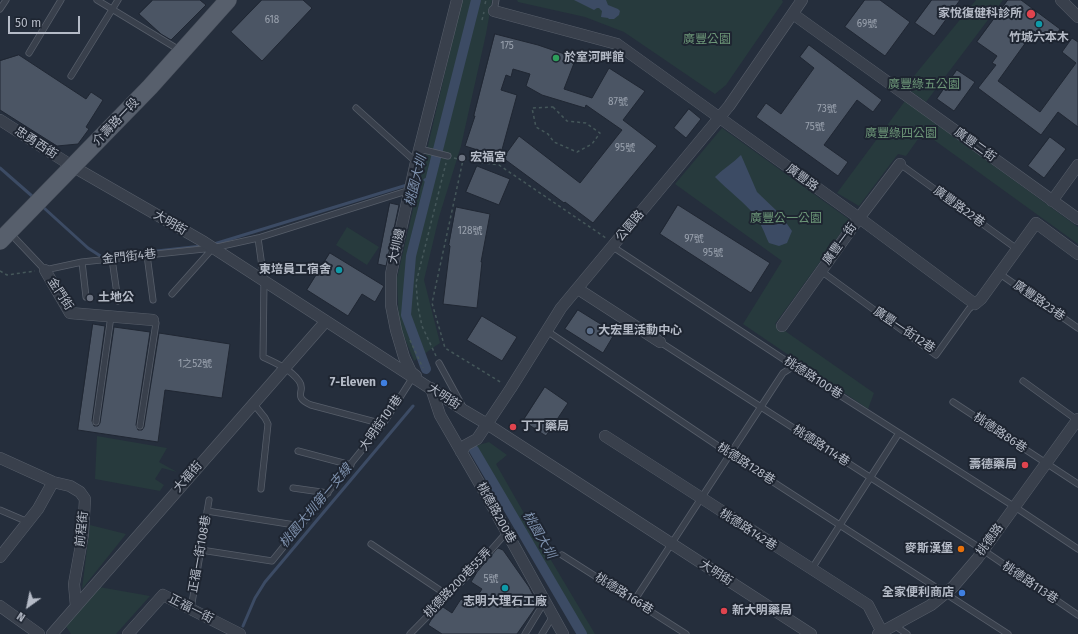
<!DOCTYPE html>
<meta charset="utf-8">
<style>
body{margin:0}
#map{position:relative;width:1078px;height:634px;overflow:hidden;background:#252e3c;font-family:"Fira Sans",sans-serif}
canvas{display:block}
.north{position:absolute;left:8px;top:586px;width:40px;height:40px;-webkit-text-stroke:3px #1e2531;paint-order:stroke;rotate:213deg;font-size:11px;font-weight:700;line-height:16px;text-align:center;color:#b5bbc7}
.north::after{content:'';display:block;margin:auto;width:14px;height:18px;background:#b5bbc7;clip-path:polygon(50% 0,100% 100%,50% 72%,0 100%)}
.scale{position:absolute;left:8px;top:16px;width:72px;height:18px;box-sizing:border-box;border:2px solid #b5bbc7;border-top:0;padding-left:5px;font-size:12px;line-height:14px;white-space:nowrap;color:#b5bbc7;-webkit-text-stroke:3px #1e2531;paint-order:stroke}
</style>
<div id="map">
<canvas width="1078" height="634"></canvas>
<div class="north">N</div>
<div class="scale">50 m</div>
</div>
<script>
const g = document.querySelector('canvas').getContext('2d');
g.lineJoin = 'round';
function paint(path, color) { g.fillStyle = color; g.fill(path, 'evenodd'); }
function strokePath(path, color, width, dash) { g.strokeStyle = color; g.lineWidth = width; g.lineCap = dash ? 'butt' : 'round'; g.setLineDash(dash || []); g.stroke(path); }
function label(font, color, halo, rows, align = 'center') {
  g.font = font + ' "Fira Sans","Noto Sans TC",sans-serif'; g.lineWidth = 4; g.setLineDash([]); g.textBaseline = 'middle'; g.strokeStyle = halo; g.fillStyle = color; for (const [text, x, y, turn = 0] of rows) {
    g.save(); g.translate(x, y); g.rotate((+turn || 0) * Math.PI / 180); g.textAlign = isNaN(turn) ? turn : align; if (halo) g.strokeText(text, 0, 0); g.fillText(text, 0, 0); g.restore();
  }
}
paint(new Path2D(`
 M462,0h30l-6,34 -25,112 -22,71 -15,63 16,63 -26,18 -15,-37 -2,-46z
 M517,0h265l1,2 -57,83 -11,9 -91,-62 -39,-15 -67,-15z
 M976,0h27l-77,102 -21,-15z
 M905,101l173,126v17l-155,-112 -17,24 -8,-2 -39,52 -22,-13z
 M722,128l128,92 -75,104 99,69 -6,16 -125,-85 39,-63 -107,-77z
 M347,227l32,20 -12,18 -31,-20z
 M97,436l70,12 -8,14 18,10 -15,-4 -7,11 9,6 -4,6 -65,-12z
 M489,442l18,13 -11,9 49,86 50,84h-9l-111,-188z
 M90,525l36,9 -44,55z
 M99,587l51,9 -34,38h-45l-6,-9z`), '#273a3d');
paint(new Path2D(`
 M574,0h32l2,5 10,4 2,2 -1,4 -5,4h-5l-1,-1 -7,-1 1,-6 -3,-3h-2l-3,2z
 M741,155l16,37 23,22 12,17 -5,12 -8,3 -10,-3c-4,-8 -7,-18 -13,-26 -11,-15 -28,-26 -41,-40 8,-8 18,-14 26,-22z`), '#3c4b64');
strokePath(new Path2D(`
 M0,168l32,28
 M425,180l5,-2
 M44,208l44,40 14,9 100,-11
 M214,244l193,-59
 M243,626l12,-28 10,-16 148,-176`), '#3c4b64', 3);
strokePath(new Path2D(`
 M426,369l-20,-54 5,-59 65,-256
 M474,450l108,184`), '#3c4b64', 10);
const building = new Path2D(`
 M153,0h47l6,5 -35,35 -10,-6 -22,-20z
 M262,0h41l9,8 -50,53 -31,-29z
 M865,0h15l30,22 -25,34 -40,-29z
 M932,0h28l-26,36 -19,-13z
 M1008,0h13l39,29 -9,14 -17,-12 -36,50 42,31 36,-49 -14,-11 10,-14 6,4v85l-20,-15 -17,23 -63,-47 18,-23 -4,-2 5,-7 -20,-14z
 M495,34l43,11 38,13 -12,31 28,9 17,-30 36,23 -22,29 34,26 -64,77 -28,-21 -1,1 -61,-45 16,-22 61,47 42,-53 -36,-25 -1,3 -43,-13 -16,-9 4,-12 -17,-5 -2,8 -5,-2 -5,15 16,5 -17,62 -35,-11 10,-30h-1z
 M809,45l73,55 -9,12 -16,-12 -33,45 24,17 -10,14 -82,-59 10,-14 15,11 33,-46 -14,-11z
 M19,55l67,44 5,-7 12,8 -17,27 3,2 -11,15 -21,2 -57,-36v-49z
 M957,70l18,12 -21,29 -17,-12z
 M689,109l12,10 -15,19 -12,-10z
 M1050,137l16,12 -22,29 -16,-12z
 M477,166l33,13 -11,26 -33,-13z
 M390,203l9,2 -13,61 -8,-2z
 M678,205l92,58 -19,30 -91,-59z
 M456,207l34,7 -9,48h1l-5,46 -34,-4 7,-58 -1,-1z
 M330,253l54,33 -9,16 -13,-8 -14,22 -41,-26z
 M578,310l37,23 -12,20 -38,-24z
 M482,316l35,21 -15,24 -35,-21z
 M93,324l12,2 -13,95 2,5h4l2,-3 14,-96 36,5 -14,93 2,5h4l2,-3 15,-94 71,11 -8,54 -57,-8 -7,52 -80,-12z
 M545,387l23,16 -22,33 -23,-15z
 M498,548l5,2 26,37 4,8 -2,3 7,6 -21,30h-75l-14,-9 6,-10 9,-8 9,6 9,-14 10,7 11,-17 -11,-7 6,-10z`);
paint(building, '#4b5564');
strokePath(building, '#202733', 1);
const lane = new Path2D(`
 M97,0l84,51
 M0,9l6,-9
 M494,11l2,-11
 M29,53l32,-53
 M71,76l47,-76
 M356,108l60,54
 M420,149l28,7
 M900,164l117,85
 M10,233l35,37 37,-8 131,-14 45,-10 152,-48
 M258,238l6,43 -1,76c13,6 27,12 36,24 8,10 -8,15 12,24l72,19
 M613,247l181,119 221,141 63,42
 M147,255l6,45
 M112,259l6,42
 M82,262l4,35
 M821,271l115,84 33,-46 6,-5
 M1000,274l78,54
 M172,294l41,-46
 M547,331l183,123 278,180
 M660,342l323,208 95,65
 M439,363l24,44
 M1023,381l54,39
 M953,402l125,82
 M253,403l12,15 3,6 -7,65
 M96,422l15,-106
 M140,426l16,-103 -3,-3
 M298,451l53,14
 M293,488l35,5
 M0,510l28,12
 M207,511l94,15
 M371,544l76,51
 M201,550l71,11 111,-137 30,-47
 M562,555l124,79
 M811,570l88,-137
 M634,601l149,-228 11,-7
 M191,609l18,-109
 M894,625l13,9
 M410,634l66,-67 31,-35
 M525,634l20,-33
 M542,634l11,-18`);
const street = new Path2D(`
 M1061,0l17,17
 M494,11l123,33 249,179 109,81 6,-5 55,-76 42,31
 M793,14l285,205
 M0,120l72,46 132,76 261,169 22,13 324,210
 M1052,201l26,-36
 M45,270l25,43 83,7
 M578,289l82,53
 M782,326l77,-108 41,-54
 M416,376l-5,-4 -7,-15 -8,-27 -5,-25v-31l25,-112 41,-162
 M431,388l9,27 45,78 78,141
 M605,436l263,169 14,27
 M461,452l5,-7 11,-6 34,-51 50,-80 168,-202 73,-106
 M0,458l53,24 17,4 10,6 5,7 -2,35 -9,50 2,22
 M0,557l38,-48 15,-27
 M0,606l39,28
 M52,634l274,-313
 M128,634l35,-39 77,39
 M878,634l53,-29 22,-18 24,-28 101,-140`);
const primary = new Path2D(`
 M0,241l150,-154 78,-87`);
strokePath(lane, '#575e6a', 7);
strokePath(street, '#575e6a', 12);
strokePath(primary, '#424955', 18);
strokePath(new Path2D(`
 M485,4l1,-4
 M482,20l2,-8
 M553,107l14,14 19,2 14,10 -8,11 -15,8 -23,-10 -6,-8 -12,-7 -4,-19z
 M454,158l9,2 -31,143 13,45 57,35
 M463,160l36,5 107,73
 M0,271l7,4 28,-4
 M410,340l13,28
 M436,356l-14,-30 -4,-19 -2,-24 30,-120`), '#45575a', 1.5, [3, 3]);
strokePath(lane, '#39404c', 5.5);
strokePath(street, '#39404c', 11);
strokePath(primary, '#575f6c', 17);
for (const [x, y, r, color] of [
 [1031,14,5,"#e0444e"],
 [1039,24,4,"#0f9aa8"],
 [556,58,4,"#2e9e5b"],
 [462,158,4,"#6b7280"],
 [339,270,4,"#0f9aa8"],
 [90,298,4,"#6b7280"],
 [590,331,4,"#5c6f8a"],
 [384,383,4,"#3f7fe0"],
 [513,427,4,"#e0444e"],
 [1025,465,4,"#e0444e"],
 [961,549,4,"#e8710a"],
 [505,588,4,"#0f9aa8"],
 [962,593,4,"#3f7fe0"],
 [724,611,4,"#e0444e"]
]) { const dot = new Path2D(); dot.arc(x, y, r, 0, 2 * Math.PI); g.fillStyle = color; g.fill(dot); strokePath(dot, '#1e2531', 1.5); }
label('10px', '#9aa2ae', null, [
 ["618",272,20],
 ["69號",867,24],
 ["175",507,46],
 ["87號",618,102],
 ["73號",827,109],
 ["75號",815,127],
 ["95號",625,148],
 ["128號",470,231],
 ["97號",694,239],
 ["95號",713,253],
 ["1之52號",195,364],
 ["5號",491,579]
]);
label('bold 12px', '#b5bbc7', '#1e2531', [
 ["家悅復健科診所",1022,14],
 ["竹城六本木",1039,38,"center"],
 ["於室河畔館",564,58,"left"],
 ["宏福宮",470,158,"left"],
 ["東培員工宿舍",331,270],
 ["土地公",98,298,"left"],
 ["大宏里活動中心",598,331,"left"],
 ["7-Eleven",376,383],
 ["丁丁藥局",521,427,"left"],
 ["壽德藥局",1017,465],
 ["麥斯漢堡",953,549],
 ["全家便利商店",954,593],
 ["志明大理石工廠",505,602,"center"],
 ["新大明藥局",732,611,"left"]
], 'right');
label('12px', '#6d9778', '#1e2531', [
 ["廣豐公園",707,40],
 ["廣豐綠五公園",924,85],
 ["廣豐綠四公園",901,134],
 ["廣豐公一公園",786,219]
]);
label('12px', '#b5bbc7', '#1e2531', [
 ["介壽路一段",116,122,-46],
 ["忠勇西街",36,143,33],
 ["廣豐二街",975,145,36],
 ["廣豐路",802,178,36],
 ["廣豐路22巷",959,207,36],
 ["大明街",170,223,30],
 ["公園路",630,226,-50],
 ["廣豐一街",840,244,-54],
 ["大圳邊",397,246,-77],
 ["金門街4巷",129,257,-6],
 ["金門街",60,294,57],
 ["廣豐路23巷",1039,301,35],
 ["廣豐一街12巷",904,330,34],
 ["桃德路100巷",813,378,33],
 ["大明街",444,397,33],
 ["大明街101巷",381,423,-55],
 ["桃德路86巷",1000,433,34],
 ["桃德路114巷",821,446,33],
 ["桃德路128巷",746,464,33],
 ["大福街",188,477,-49],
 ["桃德路200巷",496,513,61],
 ["前程街",82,529,-84],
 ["桃德路142巷",748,530,33],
 ["桃德路",990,540,-54],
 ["正福一街108巷",200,554,-80],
 ["大明街",716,573,33],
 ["桃德路200巷55弄",458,583,-46],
 ["桃德路113巷",1030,583,34],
 ["桃德路166巷",624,594,32],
 ["正福一街",191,609,27]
]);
label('italic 13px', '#7e91ad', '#1e2531', [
 ["桃園大圳",416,181,-76],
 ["桃園大圳第一支線",316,506,-50],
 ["桃園大圳",539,535,60]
]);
</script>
